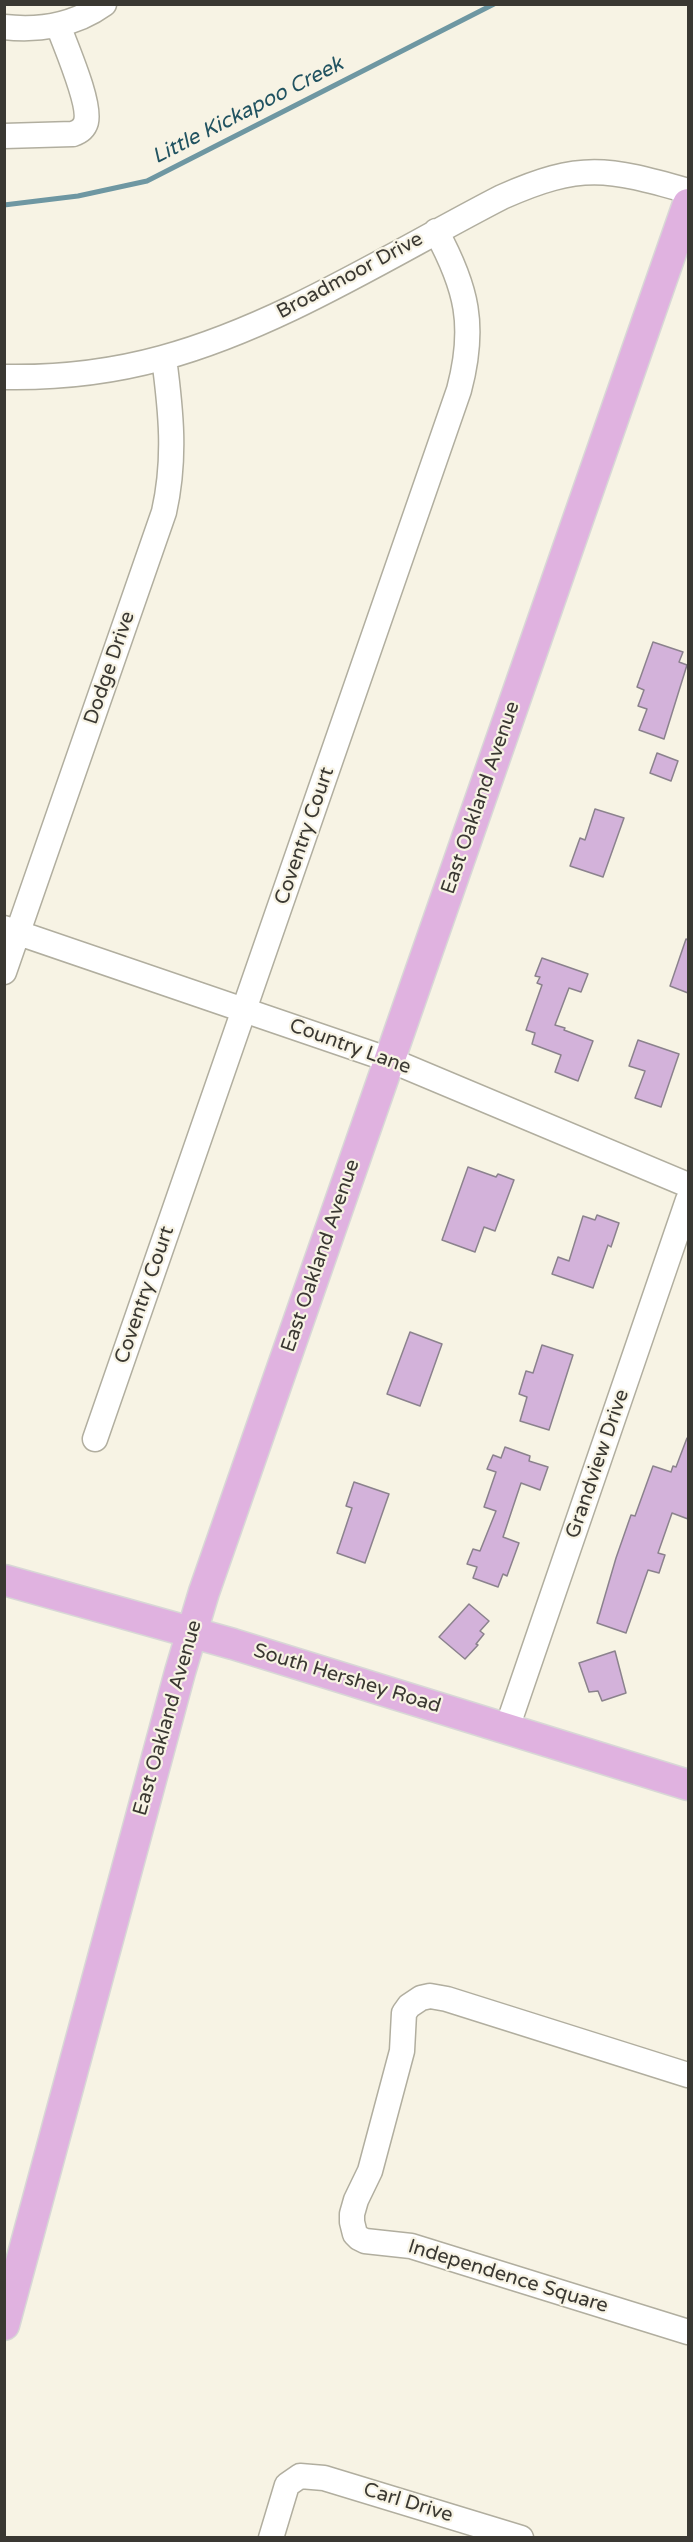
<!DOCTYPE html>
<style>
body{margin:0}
#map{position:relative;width:693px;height:2542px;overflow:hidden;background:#f7f3e4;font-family:"Varela Round",sans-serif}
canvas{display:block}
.frame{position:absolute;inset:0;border:6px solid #3a3832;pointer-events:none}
</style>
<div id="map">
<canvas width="693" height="2542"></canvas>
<div class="frame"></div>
</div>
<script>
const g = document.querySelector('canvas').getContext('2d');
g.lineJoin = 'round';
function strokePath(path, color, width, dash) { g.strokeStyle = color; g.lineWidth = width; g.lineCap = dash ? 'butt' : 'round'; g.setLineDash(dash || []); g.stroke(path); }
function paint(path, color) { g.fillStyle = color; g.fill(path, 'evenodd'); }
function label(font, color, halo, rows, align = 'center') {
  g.font = font + ' "Varela Round",sans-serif'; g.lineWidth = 4.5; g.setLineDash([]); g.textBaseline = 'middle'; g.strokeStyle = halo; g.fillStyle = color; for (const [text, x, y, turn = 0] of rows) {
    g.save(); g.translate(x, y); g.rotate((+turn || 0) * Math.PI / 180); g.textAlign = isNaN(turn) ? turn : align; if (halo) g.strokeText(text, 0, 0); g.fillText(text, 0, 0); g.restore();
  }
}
strokePath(new Path2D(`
 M4,205l74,-9 69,-15 347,-177`), '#6e97a2', 5);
const building = new Path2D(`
 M653,642l30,10 -4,10 8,3 -23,74 -25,-9 8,-21 -9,-3 6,-16 -7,-3z
 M657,753l21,8 -7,20 -21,-8z
 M595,809l29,9 -21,59 -33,-11 10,-28 5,2z
 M686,939l2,1v53l-18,-7z
 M542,958l46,16 -7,18 -12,-4 -14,37 10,3 -1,2 29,11 -15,40 -23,-9 6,-17 -29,-11 3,-11 -9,-3 16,-45 -5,-2 3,-6 -5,-1z
 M638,1040l41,14 -18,53 -26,-9 10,-27 -16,-5z
 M468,1167l28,10 2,-3 16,6 -19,51 -11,-4 -9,25 -33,-12z
 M597,1215l22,8 -8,24 -3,-2 -15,43 -41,-14 6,-17 11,4 14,-45 12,4z
 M410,1332l32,12 -22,62 -33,-12z
 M542,1345l31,10 -24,75 -29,-9 7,-24 -8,-3 7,-23 7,2z
 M687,1438h1v81l-16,-6 -14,40 7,2 -6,18 -11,-3 -22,63 -29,-10 19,-65 15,-43 4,1 18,-50 18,6 2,-6 3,1z
 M505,1447l25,9 -1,5 19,6 -8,23 -19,-7 -18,54 16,6 -12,33 -4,-2 -5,13 -25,-9 4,-11 -10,-3 6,-15 7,2 16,-40 -12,-4 12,-35 -9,-3 6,-14 8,3z
 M354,1482l35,12 -24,69 -28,-10 15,-45 -6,-2z
 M469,1604l20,17 -9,10 4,3 -8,10 2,1 -13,14 -26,-22z
 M615,1651l11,42 -24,8 -4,-10 -9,1 -10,-29z`);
paint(building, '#d3b2da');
strokePath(building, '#8b828d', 1.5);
const minor = new Path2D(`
 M4,27c35,4 71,-2 100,-23
 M4,136l69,-2c6,-2 11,-5 13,-12 5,-19 -21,-77 -28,-97
 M4,377c53,1 107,-5 158,-19 118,-32 231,-105 340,-161 79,-35 105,-29 186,-6
 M4,928l386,132 298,125
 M4,972l160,-460c12,-53 7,-101 0,-154
 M95,1439l364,-1049c17,-64 8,-102 -23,-159
 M507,1728l181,-528
 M688,2075l-241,-76 -17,-3 -9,2 -12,8 -5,7 -2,38 -32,120 -14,29 -4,14v8l3,12 4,4 6,3 46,5 277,86
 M271,2538l16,-53 13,-9 24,2 197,60`);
const major = new Path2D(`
 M4,1580l229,64 455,141
 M4,2325l176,-653 24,-80 484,-1388`);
strokePath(minor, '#b1ae9f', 27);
strokePath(major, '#d8d7d6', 33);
strokePath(minor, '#fff', 24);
strokePath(major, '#e0b2e0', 30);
label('20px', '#3a3832', '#f7f3e4', [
 ["Broadmoor Drive",350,276,-28],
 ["Dodge Drive",110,668,-71],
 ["East Oakland Avenue",481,798,-71],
 ["Coventry Court",305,836,-71],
 ["Country Lane",350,1047,20],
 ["East Oakland Avenue",321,1256,-71],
 ["Coventry Court",145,1295,-71],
 ["Grandview Drive",598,1464,-71],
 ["South Hershey Road",347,1679,17],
 ["East Oakland Avenue",168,1718,-74],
 ["Independence Square",508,2277,17],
 ["Carl Drive",408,2503,17]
]);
label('italic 21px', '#215361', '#f7f3e4', [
 ["Little Kickapoo Creek",248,111,-27]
]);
</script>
